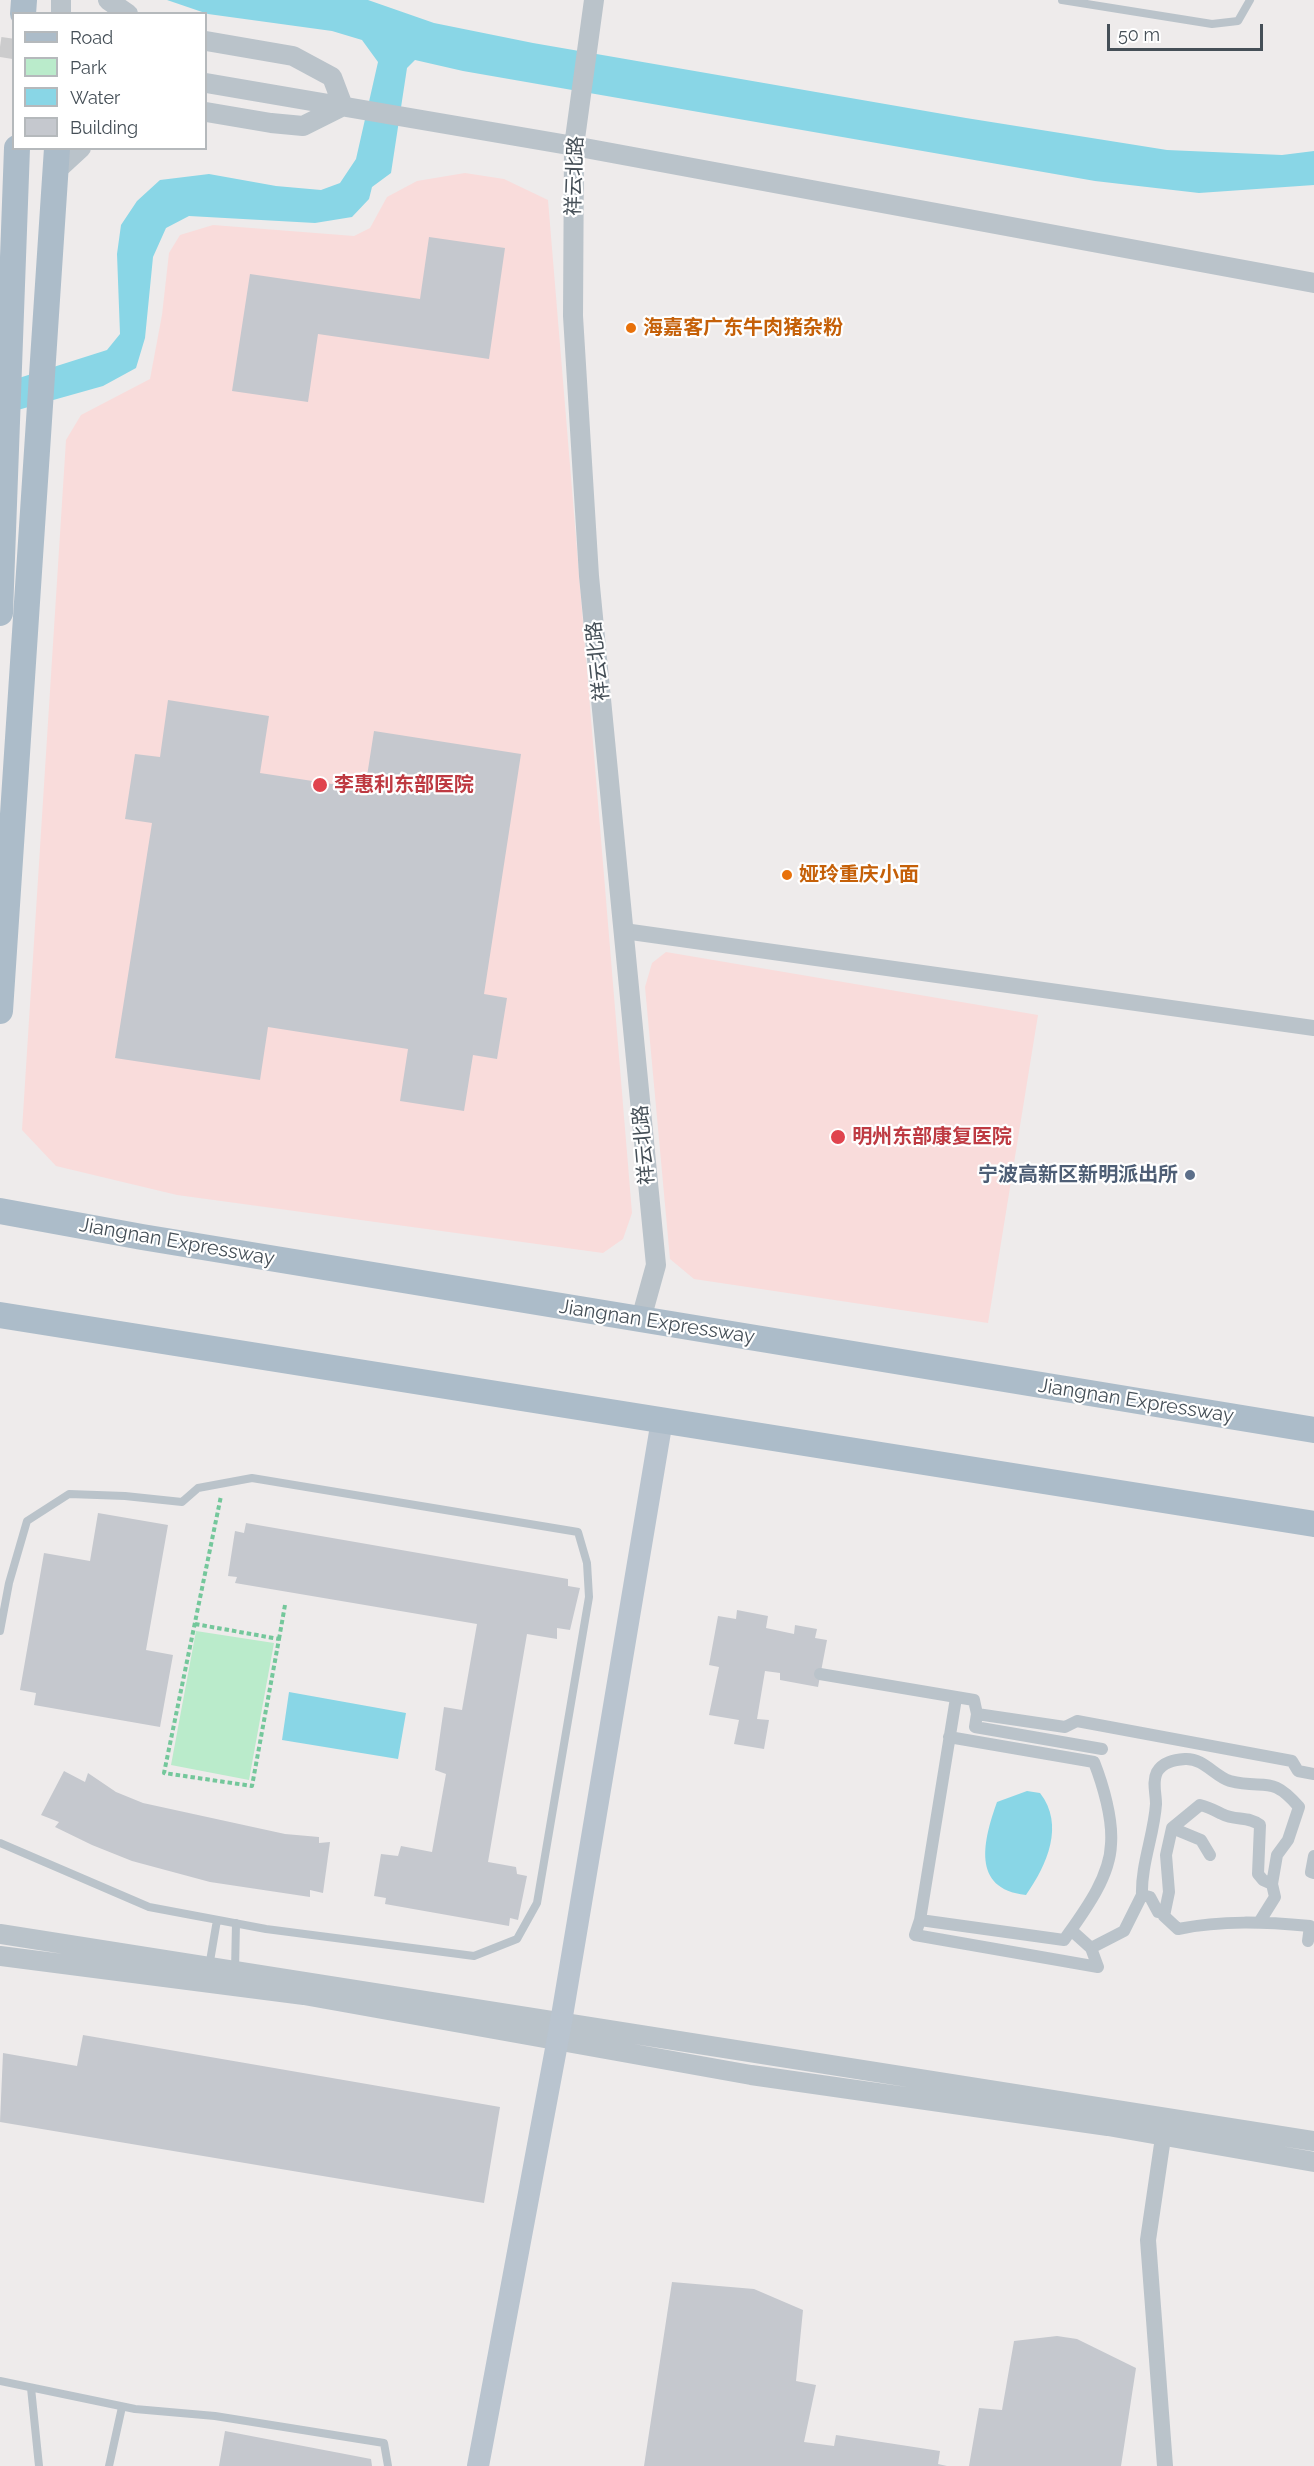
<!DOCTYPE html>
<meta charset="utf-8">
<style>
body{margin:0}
#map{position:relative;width:1314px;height:2466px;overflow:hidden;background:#eeebeb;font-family:Raleway,sans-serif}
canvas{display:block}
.legend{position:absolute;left:12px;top:12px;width:195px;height:138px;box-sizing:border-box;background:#fff;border:2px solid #b5b9bc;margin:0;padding:8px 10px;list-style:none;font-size:18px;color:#454f57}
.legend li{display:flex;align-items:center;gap:12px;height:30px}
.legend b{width:30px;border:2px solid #b5b9bc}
.scale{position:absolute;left:1107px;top:24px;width:156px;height:27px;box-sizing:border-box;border:3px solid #454f57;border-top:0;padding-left:8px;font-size:18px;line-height:21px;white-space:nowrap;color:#454f57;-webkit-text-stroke:4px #fff;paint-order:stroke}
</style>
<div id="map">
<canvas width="1314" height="2466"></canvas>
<ul class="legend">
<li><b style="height:8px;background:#acbcc9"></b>Road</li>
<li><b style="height:16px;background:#baebcb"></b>Park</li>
<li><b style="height:16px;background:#89d6e6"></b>Water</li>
<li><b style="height:16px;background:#c5c8ce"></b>Building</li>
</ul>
<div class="scale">50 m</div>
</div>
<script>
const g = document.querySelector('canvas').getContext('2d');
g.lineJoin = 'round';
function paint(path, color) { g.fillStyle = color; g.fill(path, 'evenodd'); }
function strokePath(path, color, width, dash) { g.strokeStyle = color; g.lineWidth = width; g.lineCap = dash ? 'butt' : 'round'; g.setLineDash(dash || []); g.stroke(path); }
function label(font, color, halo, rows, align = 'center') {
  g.font = font + ' Raleway,"Noto Sans SC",sans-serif'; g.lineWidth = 4.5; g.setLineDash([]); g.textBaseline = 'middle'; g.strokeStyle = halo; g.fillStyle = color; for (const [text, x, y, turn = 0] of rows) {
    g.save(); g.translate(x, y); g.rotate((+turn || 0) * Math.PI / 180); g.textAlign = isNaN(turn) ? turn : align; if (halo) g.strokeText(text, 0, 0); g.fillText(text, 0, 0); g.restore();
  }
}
paint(new Path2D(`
 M465,173l39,6 44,21 84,1013 -9,26 -20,14 -426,-58 -121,-29 -34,-36 44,-690 15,-25 69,-36 12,-64 7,-62 11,-18 33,-10 141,11 16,-8 17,-31 30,-16z
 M666,952l372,63 -50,308 -294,-44 -24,-20 -25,-272 7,-24z`), '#f9dcdb');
paint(new Path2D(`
 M196,1631l78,12 -25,137 -78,-15z`), '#baebcb');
paint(new Path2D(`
 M167,0h201l66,23 99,20 433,75 201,32 115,5 32,-4v34l-115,8 -104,-12 -632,-110 -48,-11 -8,8 -16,105 -19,14 -3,12 -17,18 -37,6 -126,-7 -23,12 -13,29 -8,81 -9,30 -33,18 -103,29v-31l107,-34 13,-16 -3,-80 4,-29 16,-24 23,-21 49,-6 67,12 45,4 19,-7 16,-24 22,-97 -16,-22 -30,-9 -124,-17z
 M289,1692l117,21 -8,46 -116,-19z
 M1027,1791l13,2c25,32 7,72 -14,102 -56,-6 -42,-56 -29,-93z`), '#89d6e6');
paint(new Path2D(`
 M429,237l76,11 -16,111 -171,-25 -10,68 -76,-11 18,-117 170,25z
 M168,700l101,16 -9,57 105,16 9,-58 147,23 -37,240 23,4 -10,61 -24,-4 -9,56 -64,-10 8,-52 -140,-22 -8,53 -145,-22 37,-235 -27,-4 10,-65 25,3z
 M98,1513l70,12 -22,125 27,5 -13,72 -126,-22 2,-12 -16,-3 24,-137 46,8z
 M246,1523l322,56v7l12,2 -10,42 -13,-2v11l-30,-5 -39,228 28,5 1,7 10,2 -9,44 -8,-2 -1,8 -124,-22 1,-6 -12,-2 7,-42 17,2 3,-10 31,6 14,-78 -11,-4 9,-63 18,3 15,-86 -242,-41 2,-6 -9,-1 7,-45 9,2z
 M737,1610l31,6 -2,12 28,6 1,-9 22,4 -2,9 12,2 -9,47 -38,-7v-7l-15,-2 -8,48 12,1 -5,29 -30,-5 5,-24 -30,-5 10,-48 -10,-2 9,-49 18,3z
 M64,1771l21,11 3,-9 28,19 27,11 142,31 34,3v6l11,-1 -7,51 -13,-3v7l-100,-15 -78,-21 -40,-16 -37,-18 4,-5 -18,-7z
 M83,2035l417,72 -16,96 -484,-81 3,-69 74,13z
 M672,2282l82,7 49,21 -7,71 20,4 -12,57 30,4 2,-11 104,16 -2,13 9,2h-303z
 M1057,2336l20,3 59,29 -15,98h-152l10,-58 23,2 12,-69z
 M225,2431l146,28 1,7h-153z`), '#c5c8ce');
strokePath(new Path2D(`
 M0,47l14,2`), '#cccccd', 20, [20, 10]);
strokePath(new Path2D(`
 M195,1624l84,15 -27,147 -88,-13 57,-277
 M279,1639l6,-34`), '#74c79b', 4, [4.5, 3]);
strokePath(new Path2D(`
 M1062,0l150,24 26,-3 12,-21
 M0,1631l9,-48 18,-62 42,-27 56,2 57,6 16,-14 54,-10 326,54 9,31 2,34 -52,306 -20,36 -43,17 -208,-27 -117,-22 -149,-64
 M209,1967l8,-47
 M235,1971l1,-48
 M0,2381l135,28 80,7 169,27 4,23
 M31,2388l8,78
 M109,2466l13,-59`), '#bac3ca', 8);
strokePath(new Path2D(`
 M820,1674l154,26 3,14 88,13 12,-6 215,40 6,10 16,3
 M977,1714l-2,13 127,22
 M949,1737l145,25c9,23 19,57 17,82 -1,34 -28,69 -47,96l-144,-20 36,-222
 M1172,1828l29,12 9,15
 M1314,1856l-3,16 3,1
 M1272,1884l-9,-4 -5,-6 2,-49c-11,-9 -25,-4 -38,-11 -8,-4 -13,-7 -22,-9l-28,23 -6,27 3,37 -5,24 14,13c45,-9 87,-7 132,-3l-2,15
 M1165,1912h-7l-8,-15 -8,-2c-1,-31 12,-60 14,-91 0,-11 -4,-22 1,-32 6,-10 17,-12 28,-13 19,-1 29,17 45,22 35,9 41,-7 69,26l-11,33 -11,15 -5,29 3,13 -15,24
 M920,1920l-5,15 183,32 -7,-19 -20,-18
 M1091,1948l33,-17 18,-36`), '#bac3ca', 12);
strokePath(new Path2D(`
 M624,931l690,97
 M1165,2466l-17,-226 17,-116`), '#bac3ca', 16);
strokePath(new Path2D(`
 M61,0v14
 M108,0l20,14
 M594,0l-20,146 -1,170 16,260 67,689 -15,54
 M206,41l87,15 39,21 11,29
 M206,83l368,63 740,137
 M206,112l65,11 32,3 40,-20
 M56,171l25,-23
 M0,1934l1314,207
 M0,1956l304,39 447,80 357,51 206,36`), '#bac3ca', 20);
strokePath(new Path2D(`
 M478,2466l83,-444 101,-602`), '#b9c4cf', 22);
strokePath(new Path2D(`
 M23,14l1,-14
 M0,613l17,-465
 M0,1011l57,-863
 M0,1211l142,26 1172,193
 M0,1315l1314,209`), '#acbcc9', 26);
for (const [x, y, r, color] of [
 [631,328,6,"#e8710a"],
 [320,785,8,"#e0444e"],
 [787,875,6,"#e8710a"],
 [838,1137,8,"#e0444e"],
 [1190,1175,6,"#5c6f8a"]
]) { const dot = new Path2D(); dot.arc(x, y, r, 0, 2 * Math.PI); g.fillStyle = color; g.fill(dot); strokePath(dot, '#fff', 2); }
label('20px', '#454f57', '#fff', [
 ["祥云北路",575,176,-88],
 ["祥云北路",598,661,-96],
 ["祥云北路",644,1145,-95],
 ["Jiangnan Expressway",177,1242,10],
 ["Jiangnan Expressway",657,1322,9],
 ["Jiangnan Expressway",1136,1401,9]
]);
label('bold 20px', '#c56008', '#fff', [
 ["海嘉客广东牛肉猪杂粉",643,328],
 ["娅玲重庆小面",799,875]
], 'left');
label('bold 20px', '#be3a42', '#fff', [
 ["李惠利东部医院",334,785],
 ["明州东部康复医院",852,1137]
], 'left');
label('bold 20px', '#4e5e75', '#fff', [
 ["宁波高新区新明派出所",1178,1175]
], 'right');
</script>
